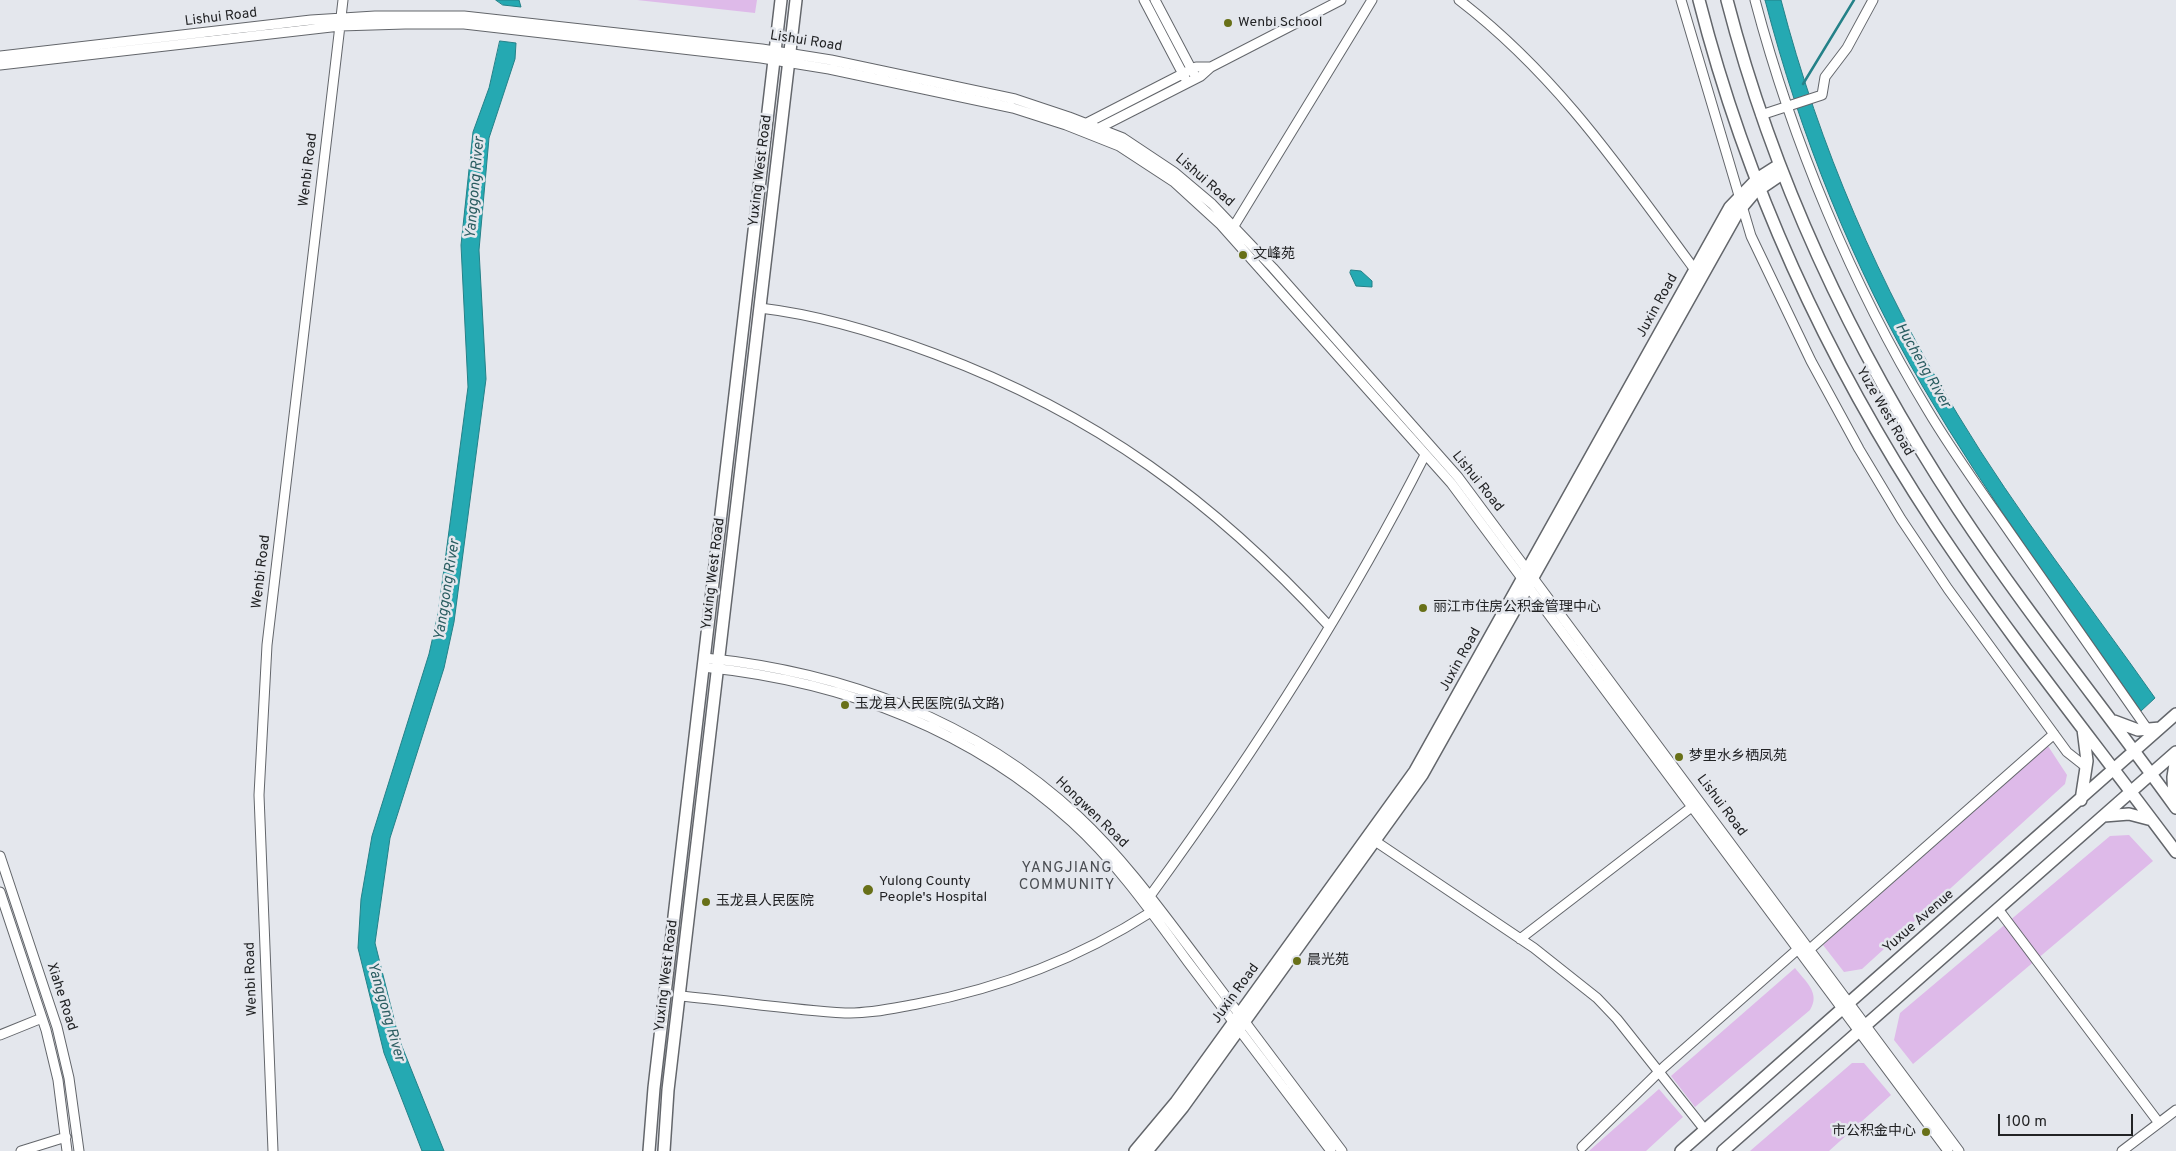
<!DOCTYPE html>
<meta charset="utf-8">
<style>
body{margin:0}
#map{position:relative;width:2176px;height:1151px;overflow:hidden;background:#e4e7ed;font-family:Overpass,sans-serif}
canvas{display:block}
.scale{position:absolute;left:1998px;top:1114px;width:135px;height:22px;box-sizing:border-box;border:2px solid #222325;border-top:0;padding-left:6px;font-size:15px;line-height:18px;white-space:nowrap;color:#222325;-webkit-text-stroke:4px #e4e7ed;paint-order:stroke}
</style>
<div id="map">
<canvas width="2176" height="1151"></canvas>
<div class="scale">100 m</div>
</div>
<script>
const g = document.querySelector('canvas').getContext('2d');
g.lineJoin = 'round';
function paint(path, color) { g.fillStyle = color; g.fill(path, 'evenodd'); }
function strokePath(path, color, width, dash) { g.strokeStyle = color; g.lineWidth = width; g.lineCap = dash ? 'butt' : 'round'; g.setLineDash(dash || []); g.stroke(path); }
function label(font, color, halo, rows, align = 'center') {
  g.font = font + ' Overpass,"Noto Sans SC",sans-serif'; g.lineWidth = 5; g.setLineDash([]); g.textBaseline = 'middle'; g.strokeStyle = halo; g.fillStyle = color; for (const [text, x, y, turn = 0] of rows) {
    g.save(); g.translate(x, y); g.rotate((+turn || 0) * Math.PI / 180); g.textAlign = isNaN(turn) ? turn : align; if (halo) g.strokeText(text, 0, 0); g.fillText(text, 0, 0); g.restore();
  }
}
paint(new Path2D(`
 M637,0h120l-2,13z
 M2048,746l19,29 -2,9 -203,185 -18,3 -21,-27z
 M2129,835l24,26 -240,203 -19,-24 6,-27 210,-177z
 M1795,968c10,13 26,25 15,42l-115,97 -24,-31z
 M1852,1063h12l27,32 -62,56h-79z
 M1659,1089l24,28 -37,34h-57z`), '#debae9');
const water = new Path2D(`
 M496,0h23l2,7 -18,-2z
 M1765,0h16c38,146 99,287 177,415 59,98 131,189 197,283l-14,13c-74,-107 -152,-211 -218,-324 -70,-120 -123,-252 -158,-387z
 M500,41l16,2 -1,16 -26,79 -10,112 7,129 -32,243 -10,46 -54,170 -15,105 24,96 45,112h-22l-38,-98 -26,-105 3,-49 11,-63 57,-182 9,-40 30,-227 -7,-142 12,-113 16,-44z
 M1351,270l10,1 11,10v6l-16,-1 -6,-13z`);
paint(water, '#25a9b2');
strokePath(water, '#248188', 1);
strokePath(new Path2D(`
 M1803,84l51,-84`), '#248188', 2.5);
const minor = new Path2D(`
 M1144,0l41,78
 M1155,0l39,74
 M1459,0c99,76 163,171 236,270
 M1681,0l70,236 60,125 48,88 42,70 47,70 119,163 19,15
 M1755,0c37,140 97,285 172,409 26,44 57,86 86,128 45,65 90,129 135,193
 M0,56l311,-36 64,-4h89l298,33 69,11 184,39 54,18 54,21 51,34 38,32 61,64 185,209 501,674
 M0,65l340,-39 65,-2h59l297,34 68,11 184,39 53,17 53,21 55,36 47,43 230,258 497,668
 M1761,115l61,-20 3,-18 22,-29 26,-48
 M1083,125l113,-58h15
 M1097,129l104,-53 10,-9 130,-67
 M1234,226l138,-226
 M760,308c60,7 119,25 175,46 161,60 279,147 394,272
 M705,658c139,14 270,62 373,158 47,44 84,96 122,146 47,63 94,126 142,189
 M703,667c138,14 266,61 369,155 45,41 80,91 116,140 48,63 95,126 143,189
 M1375,841l159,107 63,50 20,21 88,111
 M0,856l57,171 12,51 10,73
 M0,892l46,138 12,50 9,71
 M1150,896c102,-140 197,-287 275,-441
 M1998,909l161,214
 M1520,939l173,-133
 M1810,949l244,-215
 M680,996c55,5 110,14 165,17 24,1 49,-5 72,-9 85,-16 161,-45 234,-92
 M0,1035l42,-17
 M1582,1147l82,-80 134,-118
 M21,1151l45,-14
 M273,1151l-14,-356 8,-150 76,-645
 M2122,1151l54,-41`);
const major = new Path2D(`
 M1699,0c48,188 130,364 236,525 75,113 160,218 241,327
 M1727,0c47,182 128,352 231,509 68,103 146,199 218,299
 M2114,721l24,9 22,-2
 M2081,800l6,-39 -4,-32
 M2174,804l-1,-27 3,-20
 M2104,816l25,-2 23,6
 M649,1151l5,-63 127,-1088
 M664,1151l4,-61 128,-1090
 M1135,1151l41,-49 239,-331 315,-564 27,-28 22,-14
 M1147,1151l36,-44 239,-332 316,-563 16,-19 28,-19
 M1681,1151l495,-437
 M1723,1151l453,-399`);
strokePath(minor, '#63666b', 11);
strokePath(major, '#63666b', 14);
strokePath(minor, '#fff', 9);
strokePath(major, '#fff', 11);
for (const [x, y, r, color] of [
 [1228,23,5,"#687018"],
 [1243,255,5,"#687018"],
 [1423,608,5,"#687018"],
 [845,705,5,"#687018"],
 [1679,757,5,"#687018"],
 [868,890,6,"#687018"],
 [706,902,5,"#687018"],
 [1297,961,5,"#687018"],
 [1926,1132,5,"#687018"]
]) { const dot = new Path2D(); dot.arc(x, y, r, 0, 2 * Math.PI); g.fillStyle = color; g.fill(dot); strokePath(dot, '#e4e7ed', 2); }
label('14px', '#222325', '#e4e7ed', [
 ["Lishui Road",221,18,-7],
 ["Lishui Road",806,42,9],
 ["Wenbi Road",309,170,-83],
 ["Yuxing West Road",761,171,-83],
 ["Lishui Road",1204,181,41],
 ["Juxin Road",1658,306,-61],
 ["Yuze West Road",1884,412,60],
 ["Lishui Road",1477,482,51],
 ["Wenbi Road",262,572,-83],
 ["Yuxing West Road",714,574,-83],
 ["Juxin Road",1461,660,-61],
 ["Lishui Road",1721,806,53],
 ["Hongwen Road",1091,813,44],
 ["Yuxue Avenue",1919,922,-41],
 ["Yuxing West Road",667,976,-83],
 ["Wenbi Road",252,979,-92],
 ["Juxin Road",1236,994,-54],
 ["Xiahe Road",61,997,72]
]);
label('14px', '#222325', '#e4e7ed', [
 ["Wenbi School",1238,23],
 ["文峰苑",1253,255],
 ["丽江市住房公积金管理中心",1433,608],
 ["玉龙县人民医院(弘文路)",855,705],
 ["梦里水乡栖凤苑",1689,757],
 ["Yulong County",879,882],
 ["People's Hospital",879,898],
 ["玉龙县人民医院",716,902],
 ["晨光苑",1307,961],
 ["市公积金中心",1916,1132,"right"]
], 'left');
label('italic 15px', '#2a5d61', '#e4e7ed', [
 ["Yanggong River",476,188,-85],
 ["Hucheng River",1922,366,60],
 ["Yanggong River",448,590,-81],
 ["Yanggong River",385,1012,74]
]);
g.letterSpacing = '1px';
label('15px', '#4a4d52', '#e4e7ed', [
 ["YANGJIANG",1067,869],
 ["COMMUNITY",1067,886]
]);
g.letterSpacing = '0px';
</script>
